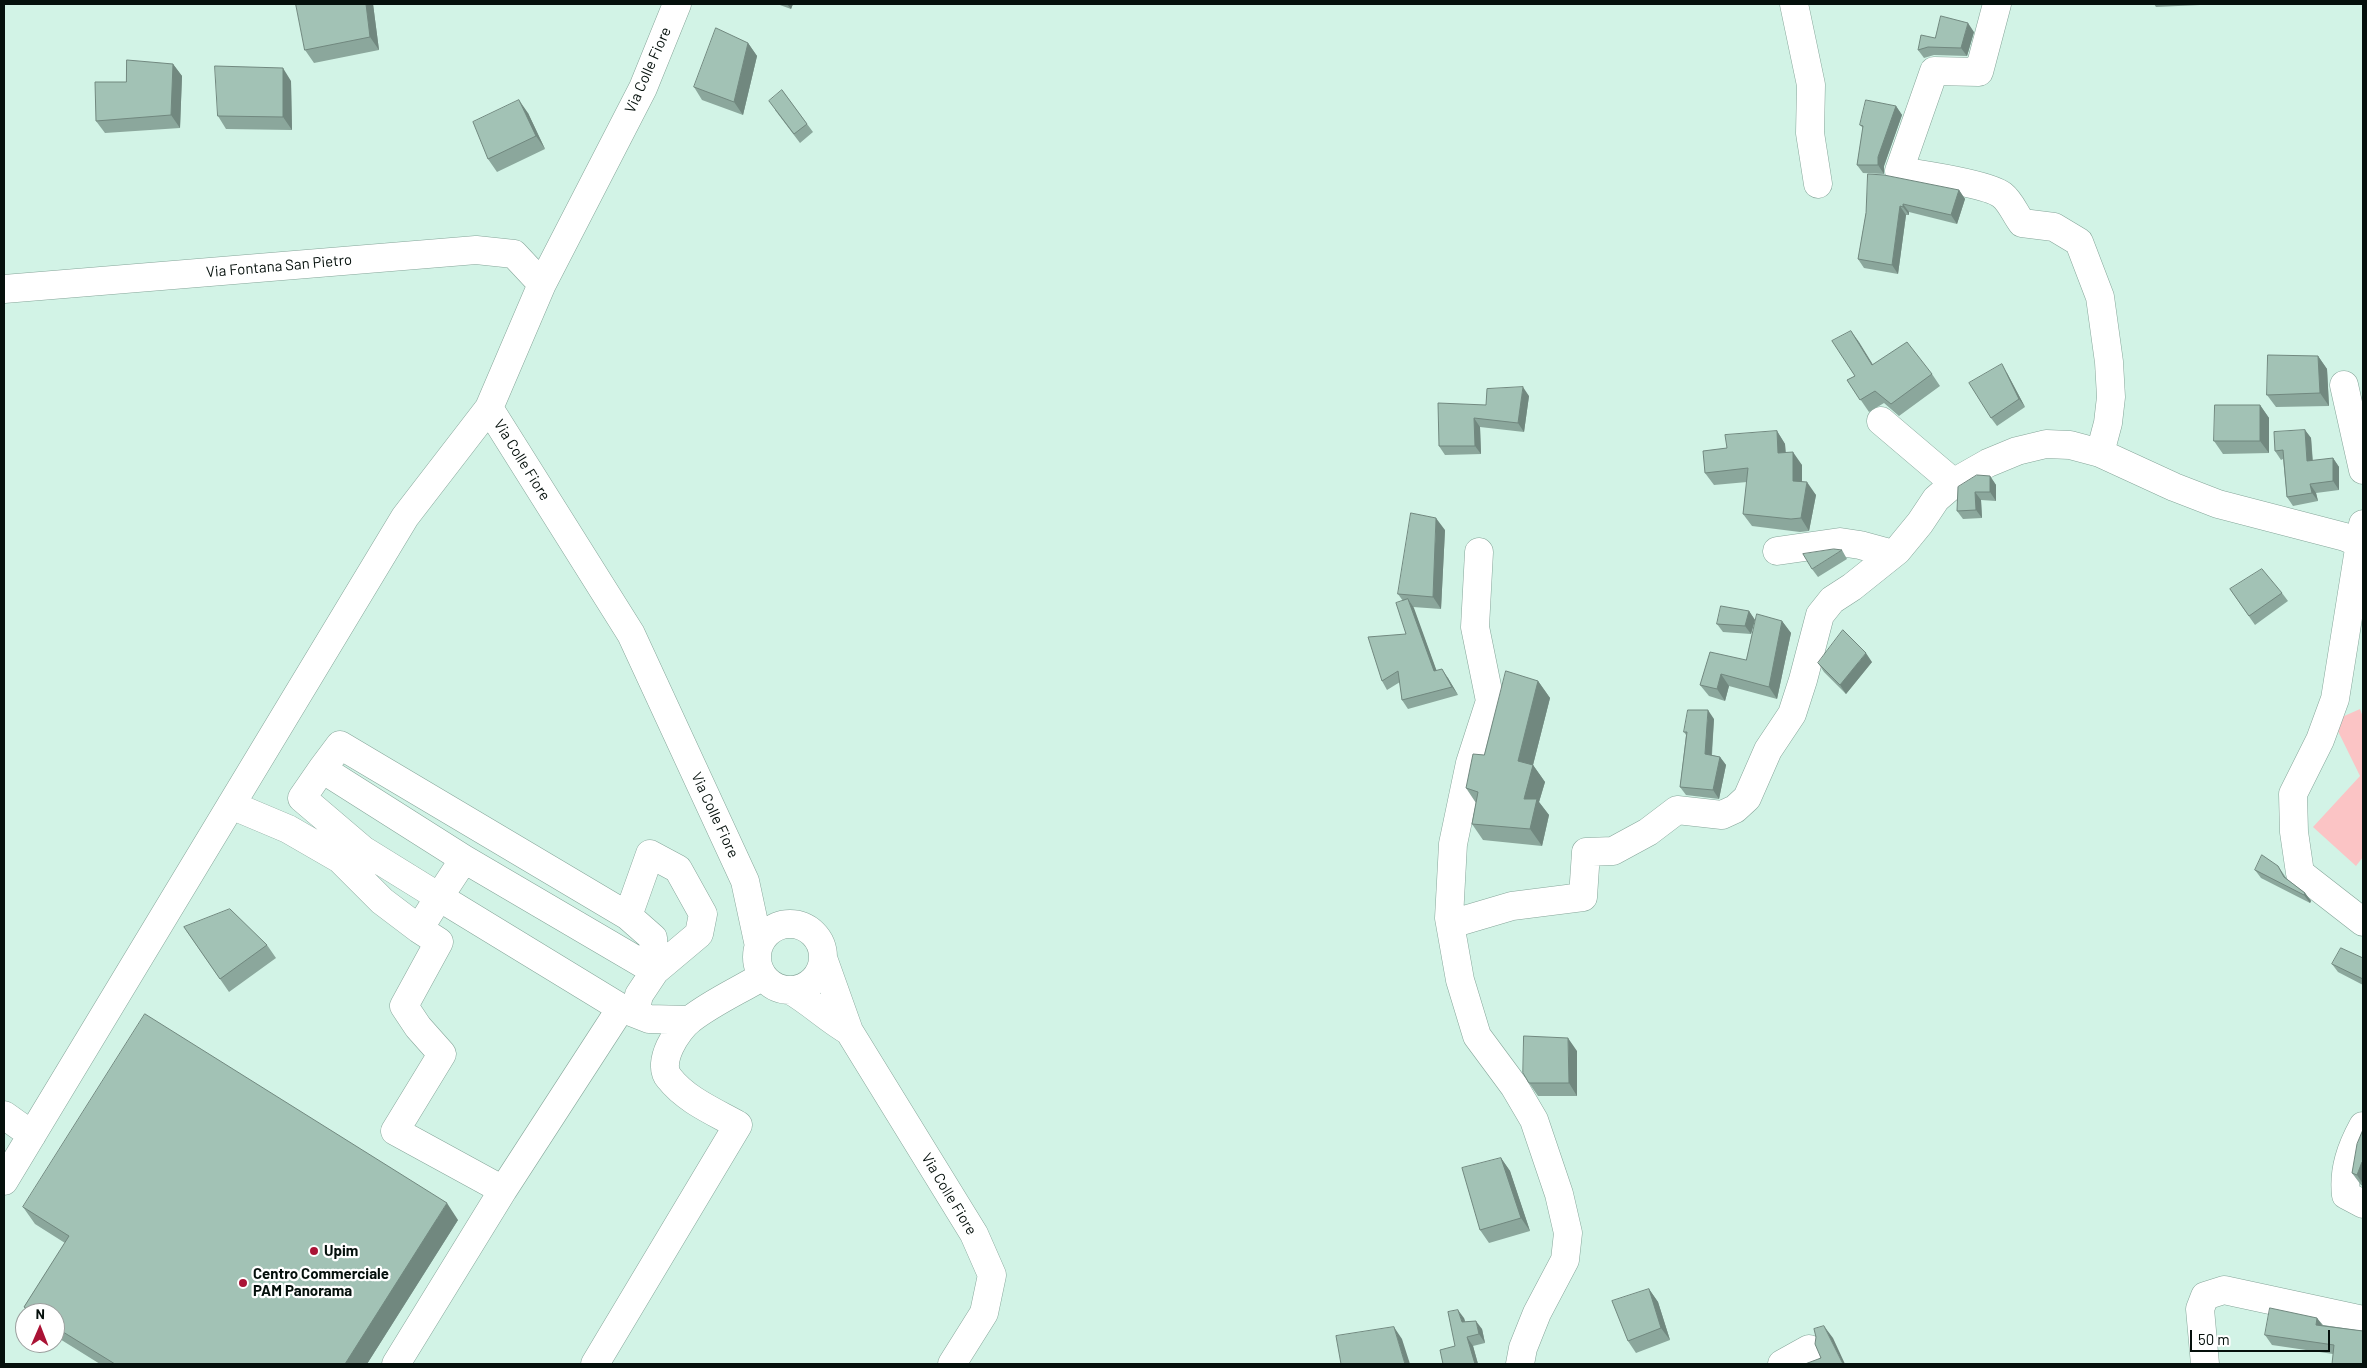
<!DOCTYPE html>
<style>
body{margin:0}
#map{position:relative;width:2367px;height:1368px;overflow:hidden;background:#d2f3e6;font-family:Barlow,sans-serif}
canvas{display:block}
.frame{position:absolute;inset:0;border:5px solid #05100c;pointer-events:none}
.north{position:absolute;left:15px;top:1303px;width:50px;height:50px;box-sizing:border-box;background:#fff;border:1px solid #9b9f9e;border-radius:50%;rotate:1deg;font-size:14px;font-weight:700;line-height:20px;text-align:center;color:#05100c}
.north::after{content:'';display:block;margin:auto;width:18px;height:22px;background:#aa1335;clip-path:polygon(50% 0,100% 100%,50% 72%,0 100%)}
.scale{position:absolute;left:2190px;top:1330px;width:140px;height:22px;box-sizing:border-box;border:2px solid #05100c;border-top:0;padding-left:6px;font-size:15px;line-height:18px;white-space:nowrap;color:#05100c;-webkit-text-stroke:4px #fff;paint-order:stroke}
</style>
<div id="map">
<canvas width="2367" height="1368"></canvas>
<div class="frame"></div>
<div class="north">N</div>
<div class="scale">50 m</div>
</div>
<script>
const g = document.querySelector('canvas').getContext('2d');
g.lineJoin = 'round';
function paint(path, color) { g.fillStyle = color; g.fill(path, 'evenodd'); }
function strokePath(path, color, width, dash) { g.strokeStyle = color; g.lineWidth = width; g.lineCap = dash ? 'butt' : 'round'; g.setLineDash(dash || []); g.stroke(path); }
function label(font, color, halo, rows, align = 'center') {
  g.font = font + ' Barlow,sans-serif'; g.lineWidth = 4.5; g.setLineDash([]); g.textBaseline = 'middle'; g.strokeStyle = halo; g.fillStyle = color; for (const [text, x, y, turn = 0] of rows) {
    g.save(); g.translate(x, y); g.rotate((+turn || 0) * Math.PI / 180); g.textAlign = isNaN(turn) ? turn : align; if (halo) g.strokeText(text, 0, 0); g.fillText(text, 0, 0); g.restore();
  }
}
paint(new Path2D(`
 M2360,709l3,8v140l-7,9 -43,-39 47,-51 -27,-55z`), '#fbc4c5');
const minor = new Path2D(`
 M677,4l-34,84 -101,196 -53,124 142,226 114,247 14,65
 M1794,4l17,81 -1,48 8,51
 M1997,4l-18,68 -45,-1 -35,100c20,3 89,13 103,24 9,7 13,19 20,28l32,4 25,15 21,55 9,65 2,35 -3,26 -8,30
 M4,289l472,-39 38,4 28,30
 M2344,385l19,85
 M1881,421l73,62
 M2363,524l-28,175 -15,41 -27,54 1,38 6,41 63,49
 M1777,551l63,-9 20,3 33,9
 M1479,552l-4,75 15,74 -20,62 -17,81 -4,74 11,62 17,56 37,50 20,34 25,74 9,39 -3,27 -28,53 -14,35 -3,16
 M322,769l18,-24 288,171 25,22 2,33
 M322,769l142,90 -25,38 -76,-47 -61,-52z
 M231,805l57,24 52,30 42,42 37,28
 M464,859l191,112
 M628,916l22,-62 28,15 25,45 -4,20 -44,37 -16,24 -4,18
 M1451,924l61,-18 71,-9 3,-45 27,-1 35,-19 29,-22 45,5 13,-6 12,-11 21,-48 24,-36 11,-34 17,-65 12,-15 20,-13 45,-36 23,-28 16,-24 22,-19 30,-17 29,-12 29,-7 24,1 30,8 74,34 44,17 127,33 18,8
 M757 957a33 33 0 1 1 66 0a33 33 0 1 1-66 0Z
 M823,958l26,73 125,203 18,41 -8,38 -32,51
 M790,990c21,12 38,29 59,41
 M4,1115l28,20
 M2363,1126c-12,22 -20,44 -17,69l17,9
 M4,1181l401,-664 84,-109
 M503,1190l-108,-59 47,-77 -24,-27 -14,-21 35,-64 -20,-13 20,-32 182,111 28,11 40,1
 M396,1364l107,-174 118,-182
 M595,1364l143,-239c-23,-13 -52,-25 -69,-47 -13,-15 8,-49 22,-59 22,-17 49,-29 72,-43
 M1782,1364l27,-15
 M2205,1364l-5,-55 5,-13 19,-6 139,30`);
strokePath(minor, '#85a599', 29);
strokePath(minor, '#fff', 28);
paint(new Path2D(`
 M296,4h77l6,46 -65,13 -9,-13z
 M777,4h16l-2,5z
 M2154,4h46v1l-44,2z
 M1974,32l-7,24 -33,-1 -10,3 -6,-8 17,-12z
 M748,43l9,13 -14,59 -41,-15 -8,-13z
 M173,64l9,12 -2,52 -75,5 -9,-12 30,-39z
 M291,81l1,49 -66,-1 -8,-13z
 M782,90l31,42 -13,11 -25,-33z
 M1896,106l6,9 -18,51v8l-21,-1 -6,-8 6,-37 -3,-3z
 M528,113l17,36 -48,23 -9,-13z
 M1959,190l6,9 -8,25 -48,-12v3h-3l-8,59 -34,-6 -6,-9 8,-46z
 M1851,331l21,33 60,10 8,12 -41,30 -15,-13 -15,9 -22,-32 8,-4z
 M2318,356l9,13 2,37 -53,1 -9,-12z
 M2007,373l18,34 -28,19 -6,-8z
 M1529,396l-5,36 -44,-5 1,27 -36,1 -6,-9 47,-41z
 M2260,405l9,13v35l-46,1 -9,-13z
 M2305,430l6,8 2,23 20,-3 6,9v23l-23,3 2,8 -25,5 -6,-9 -4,-38 -2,1 -6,-9z
 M1777,431l8,13 1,9 16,12v17l14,13 -7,36 -9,1 -48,-6 -9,-12 4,-32 -33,3 -9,-12 22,-25z
 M1990,476l6,9v16l-15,-1 1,18 -19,1 -6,-8z
 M1445,530l-4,79 -28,-2 23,63 12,8 10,17 -50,14 -6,-9 -2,-18 -13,8 -5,-9 24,-47 -3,-33 -5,-7z
 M1842,550l5,9 -29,18 -6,-8z
 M2230,589l52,4 6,8 -33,24z
 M1749,611l6,9 -4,14 -28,-2 -6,-8z
 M1782,621l9,12 -14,66 -48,-13 -4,15 -16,-5 -9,-11 46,-25z
 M1872,662l-26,32 -22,-22 -6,-9z
 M1538,681l12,17 -17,67 12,17 -6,20 10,13 -7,31 -59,-6 -11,-16 4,-21 -10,-15z
 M1714,719l-2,36 8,2 6,8 -7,34 -33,-4 -6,-8 6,-52 -2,-3z
 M2278,866l9,13 18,14 6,8 -1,2 -49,-25 -6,-8z
 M184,927l83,18 9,13 -47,34z
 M2363,958v27l-25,-13 -6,-8z
 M1577,1051v45h-39l-9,-13z
 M2363,1130v56l-2,-1 -9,-12z
 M1501,1158l9,13 20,60 -41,12 -9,-13z
 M23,1207l435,13 -91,144h-267l-45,-28v-23h-27l-4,-6 41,-64 -30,-19z
 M1649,1289l9,13 12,38 -34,13 -8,-12z
 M1464,1318l1,4 17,7 3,14 -12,3 5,18h-35l12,-18z
 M2317,1318l6,7 40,6 -30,23 -61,-9 -7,-10z`), '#8ba79c');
paint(new Path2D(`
 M366,4h7l6,46 -9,-13z
 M787,4h6l-2,5z
 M1968,23l6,9 -7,24 -6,-8z
 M748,43l9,13 -14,59 -9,-13z
 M173,64l9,12 -2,52 -9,-13z
 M283,68l8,13 1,49 -9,-13z
 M519,100l9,13 17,36 -9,-13z
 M1896,106l6,9 -18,51v8l-6,-9v-8z
 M1959,190l6,9 -8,25 -6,-9z
 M1903,204l6,8v3l-6,-8z
 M1900,206l6,9 -8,59 -6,-9z
 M1851,331l8,11 21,34 -8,-11z
 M2318,356l9,13 2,37 -9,-13z
 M2002,364l5,9 18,34 -6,-8z
 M1523,387l6,9 -5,36 -6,-9z
 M2260,405l9,13v35l-9,-12z
 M1474,418l6,9 1,27 -6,-8z
 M2305,430l6,8 2,32 -6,-9z
 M1777,431l8,13 1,22 -8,-13z
 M1793,452l9,13v29l-9,-13z
 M2333,458l6,9v23l-6,-9z
 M1990,476l6,9v16l-6,-9z
 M1807,482l9,13 -7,36 -8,-13z
 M2310,484l6,9 2,8 -6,-8z
 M1975,492l6,8 1,18 -6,-8z
 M1436,518l9,12 -4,79 -8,-12z
 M1408,599l6,9 26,72 -6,-9z
 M1749,611l6,9 -4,14 -6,-8z
 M1782,621l9,12 -14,66 -8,-12z
 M1866,653l6,9 -26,32 -6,-9z
 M1442,669l6,9 10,17 -6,-8z
 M1721,674l8,12 -4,15 -8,-12z
 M1538,681l12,17 -17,67 12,17 -6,20 10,13 -7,31 -12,-17 -12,-68z
 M1708,710l6,9 -3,43 -6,-8z
 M1720,757l6,8 -7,34 -6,-9z
 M2305,893l6,8 -1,2 -6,-8z
 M1568,1038l9,13v45l-8,-13z
 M1501,1158l9,13 20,60 -9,-13z
 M2362,1162l1,1v21l-6,-9z
 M447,1203l11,17 -91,144h-22z
 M1649,1289l9,13 12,38 -9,-12z
 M1458,1310l6,8 4,13 -6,-9z
 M2317,1318l7,10 -8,-3z
 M1476,1321l6,8 3,14 -6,-9z
 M1824,1326l9,12 12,26h-2z
 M1394,1327l8,12 8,25h-5z
 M1467,1337l6,9 5,18h-3z`), '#71887f');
const building = new Path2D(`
 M296,4h70l4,33 -65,13z
 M1941,16l27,7 -7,25 -33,-1 -10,3 3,-15 14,3z
 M716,28l32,15 -14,59 -40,-15z
 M127,60l46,4 -2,51 -75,6 -1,-39h31z
 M215,66l68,2v49l-65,-1z
 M782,90l25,34 -13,10 -25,-33z
 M519,100l17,36 -48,23 -15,-37z
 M1866,100l30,6 -18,51v8h-21l6,-39 -3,-1z
 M1868,174l16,1 75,15 -8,25 -48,-11v3l-3,-1 -8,59 -34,-6 8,-46z
 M1851,331l21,34 35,-23 25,32 -41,30 -16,-13 -15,9 -13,-20 8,-4 -23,-35z
 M2268,355l50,1 2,37 -53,2z
 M2002,364l17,35 -28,19 -22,-35z
 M1523,387l-5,36 -44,-5 1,28h-36l-1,-43 48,2 1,-16z
 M2215,405h45v36h-46z
 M2305,430l2,31 26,-3v23l-23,3 2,9 -25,4 -4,-47 -8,1 -1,-19z
 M1777,431l1,22 15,-1v29l14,1 -6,36 -10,1 -48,-5 5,-46 -43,5 -2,-22 24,-3 -2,-13z
 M1977,475l13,1v16h-15l1,18 -19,1 1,-24z
 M1411,513l25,5 -3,79 -35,-3z
 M1834,549l8,1 -30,19 -9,-15z
 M2262,569l20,24 -33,23 -19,-27z
 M1408,599l26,72 8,-2 10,18 -50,13 -4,-29 -16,10 -14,-44 38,-3 -10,-31z
 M1721,606l28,5 -4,15 -28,-2z
 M1757,614l25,7 -13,66 -48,-13 -4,15 -17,-4 10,-33 36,8z
 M1843,630l23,23 -26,32 -22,-22z
 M1506,671l32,10 -20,80 15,4 -9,34h13l-7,30 -58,-5 6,-32 -12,-4 7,-34 11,1z
 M1688,710h20l-3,44 15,3 -7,33 -33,-3 7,-55h-3z
 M2262,855l16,11 6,11 21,16 -1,2 -49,-25z
 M230,909l37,36 -47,34 -36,-52z
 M2341,948l22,10v21l-31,-15z
 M145,1014l302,189 -102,161h-230l-60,-37v-14h-22l-9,-6 45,-71 -46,-29z
 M1524,1036l44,2 1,45h-40l-6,-10z
 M2363,1130v32h-1l-5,13 -5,-2 5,-29z
 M1501,1158l20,60 -41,12 -18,-62z
 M1649,1289l12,39 -33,13 -16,-40z
 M2270,1308l47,10 -1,7 47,6v33h-31l2,-19 -69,-10z
 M1458,1310l4,12 14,-1 3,13 -12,3 8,27h-32l-3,-14 15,-4 -7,-34z
 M1824,1326l19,38h-38l16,-6 -6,-14 1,-7 -2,-8z
 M1394,1327l11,37h-64l-5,-28z`);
paint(building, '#a2c2b5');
strokePath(building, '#71887f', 1);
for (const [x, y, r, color] of [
 [314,1251,5,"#aa1335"],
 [243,1283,5,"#aa1335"]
]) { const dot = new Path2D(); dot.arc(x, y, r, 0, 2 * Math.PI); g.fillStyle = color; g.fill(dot); strokePath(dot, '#fff', 2); }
label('15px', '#05100c', '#fff', [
 ["Via Colle Fiore",648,70,-66],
 ["Via Fontana San Pietro",279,266,-5],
 ["Via Colle Fiore",522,460,58],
 ["Via Colle Fiore",715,815,65],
 ["Via Colle Fiore",949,1194,59]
]);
label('bold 15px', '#05100c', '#fff', [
 ["Upim",324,1251],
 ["Centro Commerciale",253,1274],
 ["PAM Panorama",253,1291]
], 'left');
</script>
